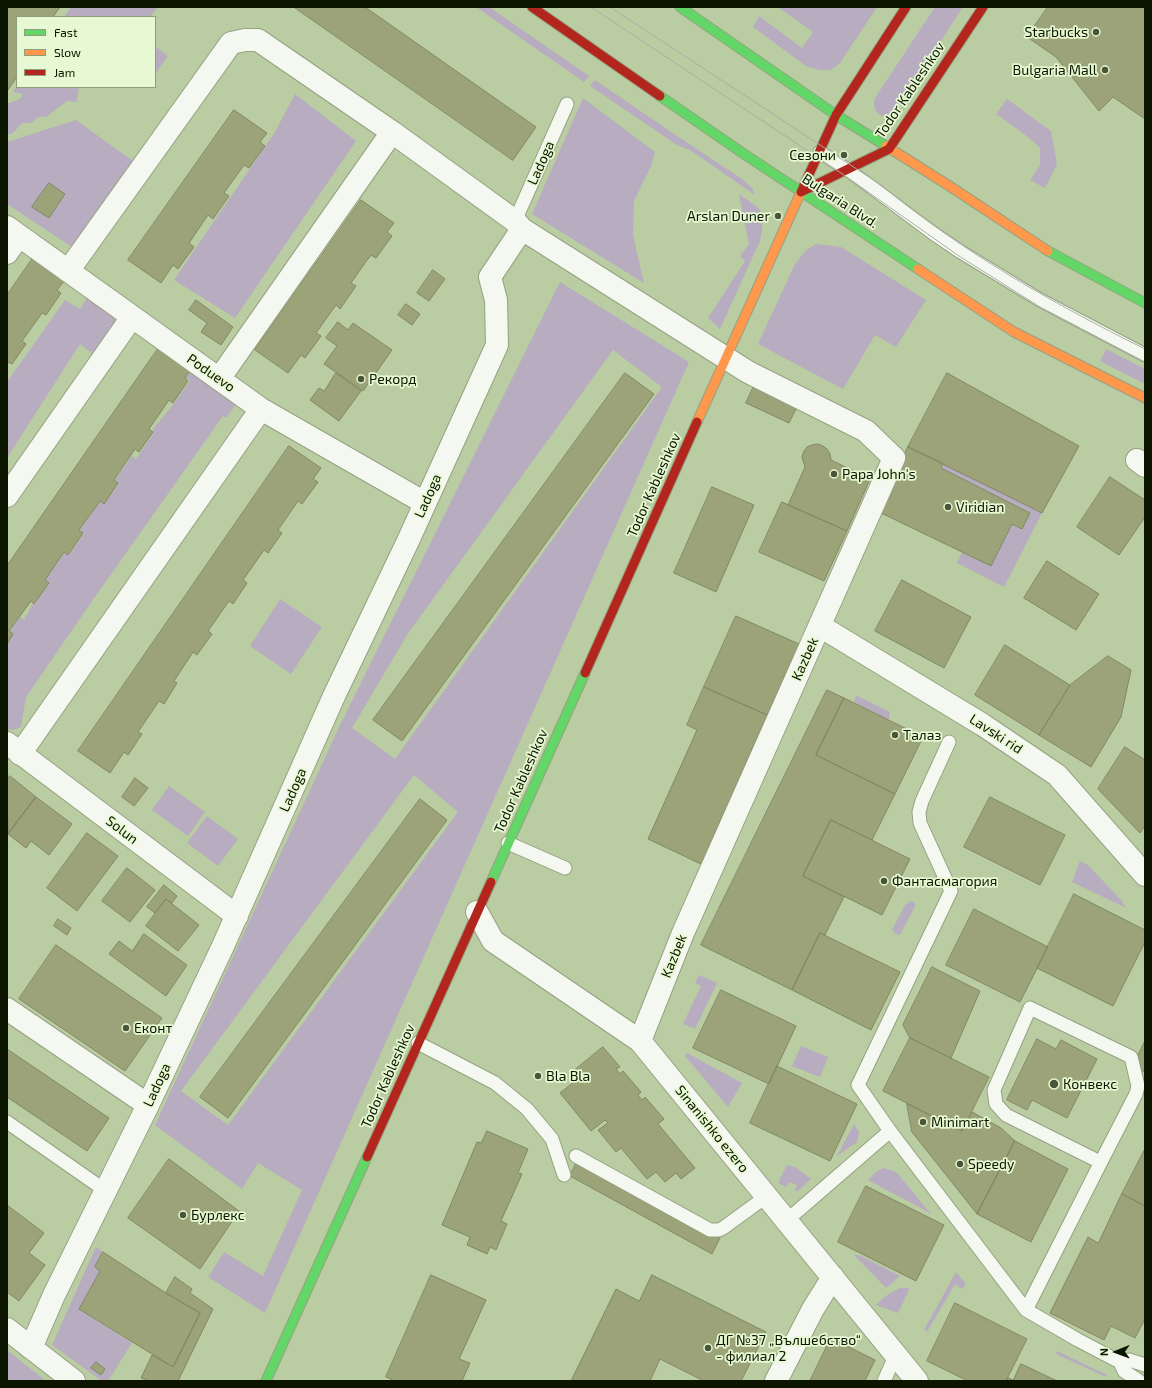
<!DOCTYPE html>
<meta charset="utf-8">
<style>
body{margin:0}
#map{position:relative;width:1152px;height:1388px;overflow:hidden;background:#bacca2;font-family:"Exo 2",sans-serif}
canvas{display:block}
.frame{position:absolute;inset:0;border:8px solid #0b1500;pointer-events:none}
.legend{position:absolute;left:16px;top:16px;width:140px;height:72px;box-sizing:border-box;background:#e7f9d2;border:1px solid #8f9e7e;margin:0;padding:5px 7px;list-style:none;font-size:12px;color:#0b1500}
.legend li{display:flex;align-items:center;gap:8px;height:20px}
.legend b{width:20px;border:1px solid #8f9e7e}
.north{position:absolute;left:1096px;top:1332px;width:40px;height:40px;-webkit-text-stroke:3px #e7f9d2;paint-order:stroke;rotate:269deg;font-size:11px;font-weight:700;line-height:16px;text-align:center;color:#0b1500}
.north::after{content:'';display:block;margin:auto;width:14px;height:18px;background:#0b1500;clip-path:polygon(50% 0,100% 100%,50% 72%,0 100%)}
</style>
<div id="map">
<canvas width="1152" height="1388"></canvas>
<div class="frame"></div>
<ul class="legend">
<li><b style="height:5px;background:#63d668"></b>Fast</li>
<li><b style="height:5px;background:#ff974d"></b>Slow</li>
<li><b style="height:5px;background:#b3261e"></b>Jam</li>
</ul>
<div class="north">N</div>
</div>
<script>
const g = document.querySelector('canvas').getContext('2d');
g.lineJoin = 'round';
function paint(path, color) { g.fillStyle = color; g.fill(path, 'evenodd'); }
function strokePath(path, color, width, dash) { g.strokeStyle = color; g.lineWidth = width; g.lineCap = dash ? 'butt' : 'round'; g.setLineDash(dash || []); g.stroke(path); }
function label(font, color, halo, rows, align = 'center') {
  g.font = font + ' "Exo 2",sans-serif'; g.lineWidth = 3.5; g.setLineDash([]); g.textBaseline = 'middle'; g.strokeStyle = halo; g.fillStyle = color; for (const [text, x, y, turn = 0] of rows) {
    g.save(); g.translate(x, y); g.rotate((+turn || 0) * Math.PI / 180); g.textAlign = isNaN(turn) ? turn : align; if (halo) g.strokeText(text, 0, 0); g.fillText(text, 0, 0); g.restore();
  }
}
paint(new Path2D(`
 M71,7h87l-8,10h-86z
 M476,7h13l100,69 -5,6z
 M778,7h99l-37,56 -9,7h-11l-14,-4 -53,-39 6,-11 43,32 11,-16z
 M935,7h28l-68,104c-12,11 -24,2 -20,-13z
 M155,46l13,10 -13,18z
 M595,80l85,58 62,41 10,9 3,7 -65,-45 -13,-5 -87,-59z
 M17,86v1h62l-2,15 -10,-1 -21,16h-8l-7,6h-9l-9,10 -6,2v-31l13,-5 3,-5 -10,-2z
 M295,94l61,47 -121,177 -61,-38 101,-148z
 M583,98l72,54 -4,14 -17,35 -1,34 11,48 -112,-69z
 M1007,99l44,32 6,33 -12,24 -15,-8 10,-15v-17l-12,-11 -32,-23z
 M76,120l57,41 -61,86 -65,-43v-62z
 M739,194c6,5 14,9 19,14 7,8 4,24 2,33l-40,88 -12,-11 37,-57 -5,-5 9,-12z
 M816,244l25,3 85,53 -30,47 -21,-12 -32,54 -85,-45 36,-78 11,-15z
 M560,282l129,80 -424,951 -57,-36 16,-25 39,24 39,-86 -44,-27 -16,26 -87,-64 187,-404zM613,350l49,37 -267,372 -43,-31 55,-93zM414,775l44,37 -230,313 -47,-34z
 M91,291l35,26 -28,41 -18,-14 -73,114v-76l58,-82 15,9z
 M1106,349l39,20v15l-45,-23z
 M192,369l50,27 -16,22 -3,-2 -126,178 -71,103 -5,30c-4,2 -10,4 -14,2v-86l6,-9 -3,-3 10,-14 10,8 -6,-5 9,-17 2,1 14,-21 -4,-3 19,-28 5,3 15,-22 -4,-3 20,-29 4,3 15,-21 -4,-3 17,-24 4,3 17,-25v-5l20,-24 17,-24 -4,-3z
 M943,463l99,50 -38,74 -47,-24 5,-11 29,14 21,-42 10,5 8,-16 -89,-45z
 M280,599l42,28 -31,47 -41,-28z
 M857,696l33,16 -1,7 -1,1 -34,-18 1,-4z
 M169,786l36,26 -17,24 -36,-26z
 M207,816l31,23 -20,27 -31,-23z
 M1080,861l8,4 33,35 5,8 -54,-26z
 M911,901l4,2v3l-14,27 -2,2 -3,-1 -4,-4 13,-25z
 M699,975l18,8 -22,46 -12,-5 18,-38 -6,-3z
 M801,1046l27,11 -8,20 -28,-11z
 M687,1053l55,30 -14,24 -43,-51z
 M854,1124l5,8 -2,10 -20,14z
 M787,1165l8,2 16,12 -13,12h-4l3,-6 -8,-3 -3,5 -8,-4z
 M883,1168l11,3 4,3 33,40 -12,-7 -51,-27 9,-9z
 M96,1247l7,5 -8,15 5,4 -21,38 53,34 -24,38h-6l-50,-36z
 M854,1255h5l41,21 -14,12z
 M956,1272l10,12 -4,5 -7,-5 -28,48 -3,-2z
 M900,1288h9v2l-11,23 -22,-8 8,-8z
 M7,1350l39,31h-39z
 M1057,1351l50,24 -1,2 -50,-23z`), '#b8acc0');
const building = new Path2D(`
 M9,7h51l-7,10h-36v60l-10,14v-81z
 M294,7h71l171,120 -23,33z
 M1048,7h97v112l-32,-22 -14,14 -43,-54 -29,-20z
 M234,110l33,23 -7,9 5,4 -16,22 -5,-3 -20,28 5,3 -16,23 -5,-4 -19,28 5,4 -16,22 -5,-4 -12,18 -33,-23z
 M49,183l16,11 -16,24 -17,-11z
 M361,200l33,23 -7,9 5,4 -16,22 -5,-3 -6,8 -14,20 5,3 -16,23 -4,-4 -20,28 5,3 -16,22 -4,-3 -13,18 -33,-23z
 M33,258l32,22 -8,10 4,3 -15,22 -4,-2 -20,28 4,3 -14,20 -4,-2 -1,1v-68z
 M433,270l12,9 -16,22 -12,-8z
 M196,300l37,27 -12,18 -20,-13 6,-9 -18,-13z
 M406,304l14,10 -8,11 -14,-10z
 M338,322l10,8 5,-7 39,27 -29,41 -39,-27 13,-18 -11,-8z
 M160,346l32,22 -7,10 3,3 -15,22 -4,-3 -20,29 4,3 -14,20 -4,-3 -21,31 4,3 -14,21 -4,-3 -21,29 4,3 -15,22 -4,-3 -19,28 4,3 -15,21 -3,-3 -22,30 4,3 -6,10v-78z
 M336,373l25,18 -22,30 -29,-21 9,-12 5,3z
 M625,373l29,21 -252,347 -29,-21z
 M947,373l132,73 -37,67 -134,-66z
 M755,384l43,21 -9,18 -43,-20z
 M818,444l5,2 4,3 3,5 1,6 39,19 -23,52 -59,-26 17,-38 -3,-10 2,-6 3,-4 5,-2z
 M289,446l32,22 -8,11 5,3 -16,22 -4,-3 -20,29 4,3 -14,20 -4,-3 -21,30 4,3 -14,21 -4,-3 -21,30 4,3 -15,21 -4,-3 -19,29 3,2 -13,21 -5,-3 -21,31 4,2 -14,21 -4,-3 -14,21 -32,-22z
 M908,447l35,16 -2,5 89,45 -8,16 -10,-5 -21,42 -114,-55z
 M1110,477l35,23v17l-26,38 -42,-28z
 M712,487l42,18 -38,87 -42,-19z
 M782,502l65,29 -23,50 -65,-29z
 M1047,561l52,33 -23,36 -52,-32z
 M902,580l69,37 -27,51 -69,-37z
 M736,616l63,28 -32,71 -63,-28z
 M1005,645l65,40 -31,50 -64,-40z
 M1108,656l23,14 -10,47 -30,50 -52,-32 31,-50z
 M704,687l63,28 -66,149 -53,-25 49,-109 -10,-5z
 M827,690l17,8 -28,57 79,39 -23,46 -41,-20 -28,56 41,21 -19,38 -5,-2 -28,57 -91,-45z
 M844,698l79,39 -28,57 -79,-39z
 M1125,747l20,13v66l-5,7 -42,-44z
 M10,776l26,21 -28,37 -1,-54z
 M135,778l13,10 -14,18 -12,-9z
 M36,797l36,27 -23,31 -18,-14 -5,7 -18,-14z
 M990,797l75,38 -25,50 -76,-38z
 M420,799l27,21 -219,298 -28,-21z
 M831,820l79,39 -28,56 -79,-39z
 M87,833l31,23 -41,55 -30,-23z
 M127,868l28,22 -25,32 -28,-21z
 M164,885l13,11 -5,7 -6,-4 -11,14 -8,-6z
 M1074,894l71,36v12l-32,64 -76,-38z
 M166,899l33,26 -21,26 -32,-25z
 M974,909l74,38 -28,55 -74,-37z
 M58,919l13,9 -4,7 -13,-9z
 M820,933l80,39 -29,58 -79,-40z
 M144,934l43,31 -21,31 -57,-42 10,-13 13,10z
 M56,945l106,73 -37,53 -106,-72z
 M932,967l48,24 -29,67 -41,-20 -7,-13z
 M721,990l75,36 -27,58 -76,-36z
 M910,1038l79,39 -27,54 -79,-40z
 M1037,1039l19,10 5,-9 36,19 -30,59 -35,-18 -5,10 -20,-10z
 M1145,1041v31l-12,-6z
 M603,1047l17,20 -4,2 4,5 3,-3 18,21 -3,3 4,5 3,-3 19,22 -6,5 37,44 -14,11 -5,-6 -11,9 -9,-10 -9,7 -26,-31 -5,4 -18,-22 10,-7 -3,-3 -14,11 -31,-38 20,-16 -5,-7z
 M7,1049l102,69 -22,33 -80,-54z
 M777,1066l80,38 -27,57 -80,-38z
 M907,1104l55,27 10,-19 29,16 14,13 -38,73 -65,-82z
 M487,1131l41,18 -10,24 4,1 -21,47 6,3 -11,26 -6,-3 -3,7 -20,-9 3,-8 -28,-12 35,-83 4,1z
 M1015,1141l53,28 -37,73 -54,-28z
 M1145,1149v57l-23,-12z
 M169,1159l70,52 -39,58 -72,-51z
 M578,1160l142,78 -8,16 -142,-78z
 M866,1186l78,39 -28,56 -78,-39z
 M1122,1194l23,12v113l-10,19 -24,-12 -7,14 -54,-27 38,-76 10,6z
 M7,1205l37,28 -15,20 16,12 -26,36 -12,-9z
 M103,1252l63,41 34,20 -27,54 -94,-58 21,-38 -5,-4z
 M431,1275l55,25 -27,59 11,4 -8,18h-67l-9,-4z
 M652,1275l114,57 -25,49h-37l-44,-22 -10,22h-79l45,-92 23,12z
 M175,1277l17,12 -2,4 23,16 -35,72h-28l-9,-3 11,-23 21,12 27,-54 -34,-20z
 M955,1303l72,36 -21,42h-38l-41,-20z
 M831,1338l44,22 -10,21h-55z
 M96,1362l9,7 -4,6 -10,-7z
 M1021,1364l9,4 27,13h-51l2,-3 5,2z`);
paint(building, '#9ca379');
strokePath(building, '#818863', 1);
const lane = new Path2D(`
 M820,152l31,20 82,61 28,19 79,48 105,55
 M515,221l52,-117
 M949,742l-27,59 -3,11 1,11 31,68 -93,194 32,46 136,179 52,30 42,22 9,-2 16,5
 M508,843l57,25
 M418,1043l77,40 32,26 25,30 12,36
 M7,1122l99,69
 M576,1156l134,74h9l4,-2 44,-32
 M786,1221l104,-90
 M1026,1310l78,-154 32,-62 2,-8 -7,-29 -101,-49 -36,82 2,14 10,11 94,47
 M1120,1362l4,9 15,10
 M884,1381l12,-27`);
const street = new Path2D(`
 M7,227l254,182 164,94
 M7,253l12,-17
 M68,271l163,-228 14,-3h13l134,92 123,89 7,8 226,143 118,59 28,27 -211,475 -43,108
 M219,379l173,-247
 M1137,460l8,6
 M7,496l125,-179
 M820,626l163,99 74,50 88,100
 M7,743l230,173
 M20,754l241,-345
 M477,912l16,29 147,100 277,340
 M7,1009l141,96
 M7,1329l67,52
 M31,1348l23,-53 94,-190 75,-159 111,-250 74,-155 89,-196 -1,-45 -6,-23 32,-48
 M776,1381l37,-72 20,-32`);
const fast = new Path2D(`
 M680,7l156,108 50,31
 M660,96l84,58 174,115
 M1048,251l97,52
 M491,882l94,-209
 M266,1381l101,-224`);
const slow = new Path2D(`
 M886,146l65,41 97,64
 M918,269l96,63 131,66
 M697,422l104,-230`);
const jam = new Path2D(`
 M532,7l128,89
 M801,192l88,-43 94,-142
 M801,192l35,-77 70,-108
 M585,673l112,-251
 M367,1157l124,-275`);
strokePath(lane, '#94a280', 15);
strokePath(street, '#94a280', 24);
strokePath(fast, '#94a280', 11);
strokePath(slow, '#94a280', 11);
strokePath(jam, '#94a280', 11);
strokePath(lane, '#f5f7f1', 13);
strokePath(street, '#f5f7f1', 22);
strokePath(fast, '#63d668', 9);
strokePath(slow, '#ff974d', 9);
strokePath(jam, '#b3261e', 9);
strokePath(new Path2D(`
 M591,7l250,166 118,83 81,51 105,55
 M610,7l271,178c80,66 171,118 264,164`), '#aaaea5', 1);
for (const [x, y, r, color] of [
 [1096,32,4,"#485539"],
 [1105,70,4,"#485539"],
 [844,155,4,"#485539"],
 [778,216,4,"#485539"],
 [361,379,4,"#485539"],
 [834,474,4,"#485539"],
 [948,507,4,"#485539"],
 [895,735,4,"#485539"],
 [884,881,4,"#485539"],
 [126,1028,4,"#485539"],
 [538,1076,4,"#485539"],
 [1054,1084,5,"#485539"],
 [923,1122,4,"#485539"],
 [960,1164,4,"#485539"],
 [183,1215,4,"#485539"],
 [708,1348,4,"#485539"]
]) { const dot = new Path2D(); dot.arc(x, y, r, 0, 2 * Math.PI); g.fillStyle = color; g.fill(dot); strokePath(dot, '#e7f9d2', 1.5); }
label('14px', '#0b1500', '#e7f9d2', [
 ["Starbucks",1088,32,"right"],
 ["Bulgaria Mall",1097,70,"right"],
 ["Сезони",836,155,"right"],
 ["Arslan Duner",770,216,"right"],
 ["Рекорд",369,379],
 ["Papa John's",842,474],
 ["Viridian",956,507],
 ["Талаз",903,735],
 ["Фантасмагория",892,881],
 ["Еконт",134,1028],
 ["Bla Bla",546,1076],
 ["Конвекс",1063,1084],
 ["Minimart",931,1122],
 ["Speedy",968,1164],
 ["Бурлекс",191,1215],
 ["ДГ №37 „Вълшебство“",716,1340],
 ["- филиал 2",716,1356]
], 'left');
label('14px', '#0b1500', '#e7f9d2', [
 ["Todor Kableshkov",910,90,-56],
 ["Ladoga",541,163,-66],
 ["Bulgaria Blvd.",840,201,33],
 ["Poduevo",211,373,35],
 ["Todor Kableshkov",654,485,-66],
 ["Ladoga",428,496,-66],
 ["Kazbek",805,659,-66],
 ["Lavski rid",996,734,33],
 ["Todor Kableshkov",521,781,-66],
 ["Ladoga",293,790,-66],
 ["Solun",122,830,37],
 ["Kazbek",674,956,-68],
 ["Todor Kableshkov",388,1076,-66],
 ["Ladoga",157,1085,-65],
 ["Sinanishko ezero",712,1129,51]
]);
</script>
